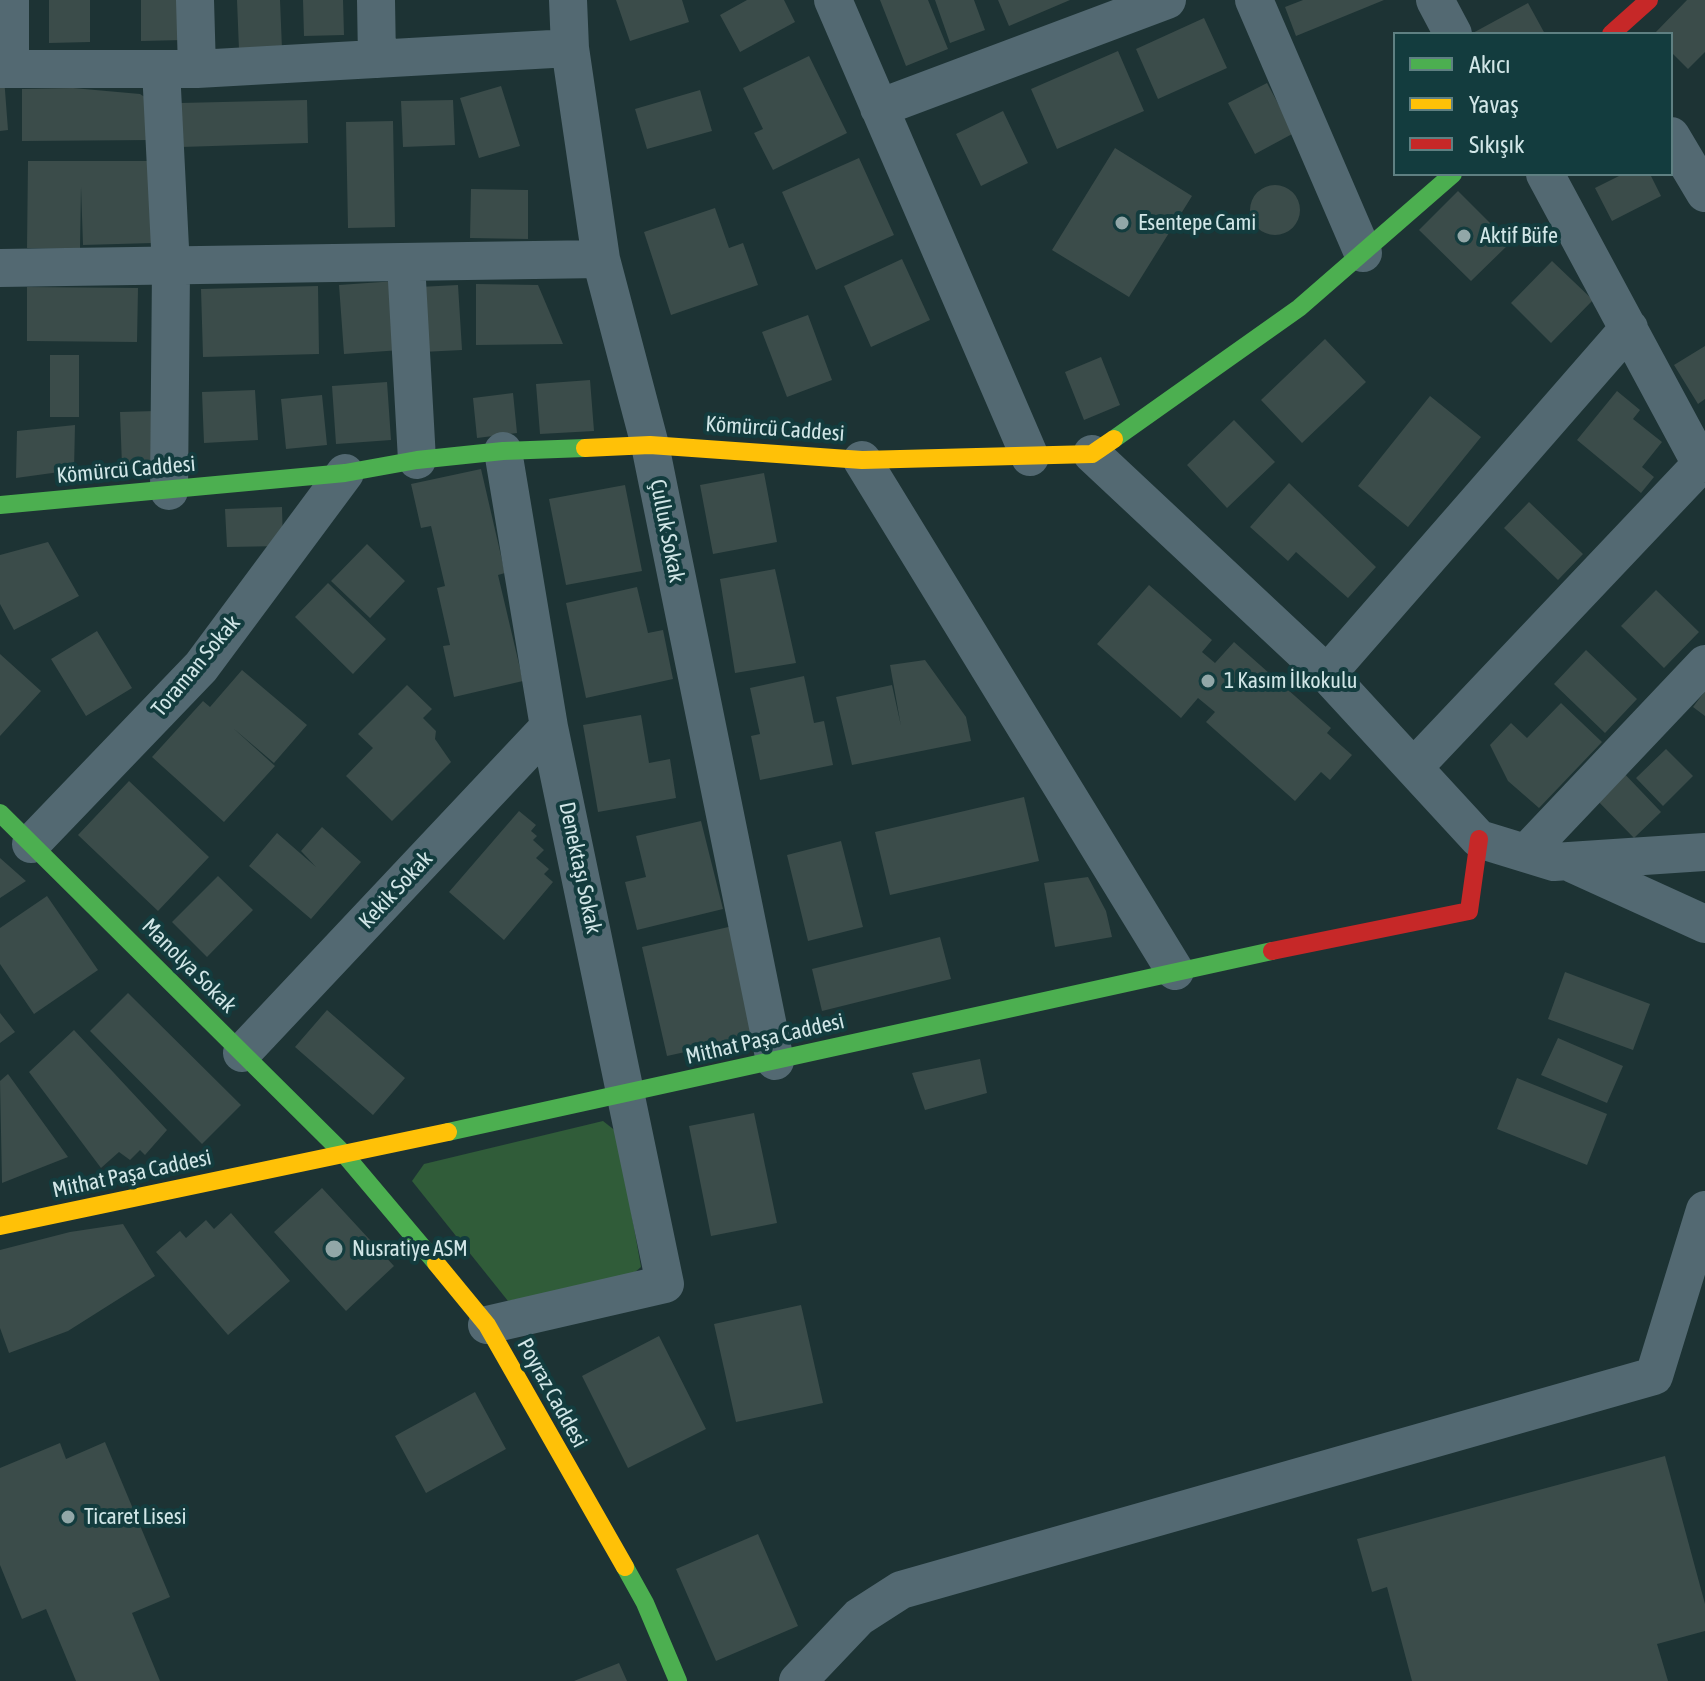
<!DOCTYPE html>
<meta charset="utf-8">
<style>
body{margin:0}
#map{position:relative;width:1705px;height:1681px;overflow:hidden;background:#1d3334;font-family:"Asap Condensed",sans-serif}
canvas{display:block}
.legend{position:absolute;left:1393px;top:32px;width:280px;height:144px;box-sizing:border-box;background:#133c3e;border:2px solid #5f8082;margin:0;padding:10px 14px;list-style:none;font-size:24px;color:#d1e6e7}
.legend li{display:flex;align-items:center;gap:16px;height:40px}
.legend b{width:40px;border:2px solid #5f8082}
</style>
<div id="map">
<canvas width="1705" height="1681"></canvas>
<ul class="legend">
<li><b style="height:10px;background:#4caf50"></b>Akıcı</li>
<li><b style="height:10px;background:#ffc107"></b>Yavaş</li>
<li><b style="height:10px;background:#c62828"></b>Sıkışık</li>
</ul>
</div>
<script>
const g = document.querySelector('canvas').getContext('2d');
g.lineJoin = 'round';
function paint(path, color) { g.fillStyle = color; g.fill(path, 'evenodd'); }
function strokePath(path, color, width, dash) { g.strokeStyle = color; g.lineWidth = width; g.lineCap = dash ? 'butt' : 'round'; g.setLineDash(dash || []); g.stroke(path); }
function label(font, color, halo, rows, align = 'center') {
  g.font = font + ' "Asap Condensed",sans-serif'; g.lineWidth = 8; g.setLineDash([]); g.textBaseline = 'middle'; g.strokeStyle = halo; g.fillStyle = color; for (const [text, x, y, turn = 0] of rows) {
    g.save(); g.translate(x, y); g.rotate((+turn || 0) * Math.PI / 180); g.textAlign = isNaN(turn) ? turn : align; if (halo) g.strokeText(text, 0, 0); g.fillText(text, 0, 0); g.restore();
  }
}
paint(new Path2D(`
 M603,1121l14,11 24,135 -14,12 -119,22 -96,-120 12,-17z`), '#305c39');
paint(new Path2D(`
 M49,0h41v42l-41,1z
 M141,0h42l1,40 -43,1z
 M237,0h43l2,49 -43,1z
 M303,0h40l1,35 -40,1z
 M616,0h66l7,22 -59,19z
 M747,0h37l11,22 -55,30 -20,-37z
 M880,0h48l20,49 -42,17z
 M935,0h39l11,30 -35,13z
 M998,0h72l-61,26z
 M1303,0h81l-88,36 -11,-29z
 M1687,0h18v52l-17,17 -17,-17v-18h-17z
 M1528,3l17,31h-74z
 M1204,18l23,50 -69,31 -22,-50z
 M1118,51l26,60 -87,38 -26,-60z
 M809,56l38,77 -74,37 -19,-37 9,-4 -20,-41z
 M4,77l4,53 -8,1v-53z
 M1267,83l27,50 -39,21 -27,-51z
 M501,86l19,60 -41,12 -19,-60z
 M73,88l67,6 11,7 2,39 -131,1v-52z
 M700,90l12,41 -65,18 -12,-40z
 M307,100l1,43 -127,4 -1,-44z
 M453,100l2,45 -52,2 -2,-46z
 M1003,111l25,52 -47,23 -25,-52z
 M393,121l2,106 -47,1 -2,-106z
 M1115,148l77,48 -63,101 -77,-47z
 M859,158l35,77 -78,35 -34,-78z
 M28,161h123l2,82 -70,2 -2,-58 -1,62 -53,-1z
 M1623,174h27l11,22 -49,25 -17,-33z
 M1250 210a25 25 0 1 1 50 0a25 25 0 1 1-50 0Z
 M471,189l57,1v49l-58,-1z
 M1458,191l52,52 -39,38 -52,-51z
 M715,208l14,40 14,-5 15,42 -87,30 -27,-83z
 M902,259l28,61 -59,27 -27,-61z
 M1552,261l41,39 -42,43 -40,-40z
 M396,281l5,69 -57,4 -5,-69z
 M476,284l62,1 25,59 -87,1z
 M458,285l4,65 -40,2 -3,-65z
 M318,286l1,68 -116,3 -2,-68z
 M27,287l111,1 -1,54 -110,-1z
 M808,315l24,65 -45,17 -25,-65z
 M1325,339l41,43 -64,61 -41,-43z
 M1705,346v53l-7,5 -24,-39z
 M50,355h29v62h-29z
 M1101,357l19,48 -36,15 -19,-48z
 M590,380l4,51 -54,3 -4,-50z
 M387,382l4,58 -55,4 -4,-58z
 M255,390l3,50 -54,3 -2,-51z
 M1617,391l23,19 -7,9 29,23 -20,25 12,10 -13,16 -64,-53z
 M513,393l4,40 -40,5 -4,-40z
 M322,395l5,50 -41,4 -5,-50z
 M1430,396l51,41 -73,90 -50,-41z
 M155,411l2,54 -35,1 -2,-54z
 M1234,420l41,42 -48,46 -40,-43z
 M75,425l-1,45 -58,8 1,-47z
 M481,469l24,104 -7,2 25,106 -69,16 -11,-51 7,-1 -13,-57 8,-2 -14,-60 -10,2 -10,-44z
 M764,473l13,69 -64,12 -13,-69z
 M1289,483l87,84 -28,31 -52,-46 -8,9 -38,-34z
 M625,485l17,86 -76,14 -17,-86z
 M1529,502l54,52 -25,26 -54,-52z
 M282,507l1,39 -56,1 -2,-38z
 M48,542l31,54 -65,34 -14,-26v-49z
 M367,544l38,37 -35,37 -39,-37z
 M775,569l21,94 -61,10 -15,-94z
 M328,583l58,56 -33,35 -58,-57z
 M1149,585l63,55 -10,12 13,11 19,-21 97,86 -4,5 25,22 -22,25 -9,-8 -26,29 -89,-79 9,-10 -17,-14 -17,20 -84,-74z
 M637,587l11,46 15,-3 10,49 -87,19 -20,-95z
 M1656,590l43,42 -35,36 -43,-42z
 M97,631l35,57 -46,28 -35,-57z
 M1586,650l51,49 -32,34 -51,-49z
 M0,654l41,37 -41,45z
 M925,660l41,57 5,24 -119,24 -16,-68 56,-12 9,41 -11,-61z
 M242,670l65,55 -33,38 -41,-35 42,38 -51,56 -72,-65 51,-56 7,6z
 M804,676l10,47 10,-2 9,44 -73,15 -9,-44 9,-2 -10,-46z
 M407,685l25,24 -9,9 13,13 -1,8 16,23 -59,59 -46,-45 27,-28 -15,-14z
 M1705,691v25l-12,-9z
 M1561,703l41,39 -63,66 -31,-27 -18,-36 21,-22 16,15z
 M641,715l8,48 21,-4 6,39 -78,14 -15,-87z
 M1666,749l27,27 -30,30 -27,-28z
 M1619,768l42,44 -27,26 -42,-43z
 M129,781l80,76 -51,54 -80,-76z
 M1024,797l15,64 -149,34 -15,-63z
 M519,811l17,14 -5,6 6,5 -4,4 11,10 -8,8 13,11 -5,5 9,8 -49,58 -55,-48z
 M701,821l22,88 -86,21 -12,-48 21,-5 -10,-41z
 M322,827l39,35 -50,57 -62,-53 28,-33 39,34 -15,-16z
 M841,841l22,86 -55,14 -21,-86z
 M0,858l26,23 -26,17z
 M218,876l35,34 -46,47 -35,-35z
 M1088,877l18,34 6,26 -57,10 -11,-64z
 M47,896l51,74 -64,44 -34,-50v-36z
 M737,925l25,110 -95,21 -25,-109z
 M940,937l11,42 -129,32 -10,-42z
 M1565,972l85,32 -17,46 -85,-31z
 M128,993l113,112 -39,39 -112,-113z
 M327,1010l78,68 -32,37 -78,-68z
 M0,1013l15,19 -15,11z
 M74,1030l93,100 -22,25 -5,-5 -10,10 -11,-8 -18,16 -72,-96z
 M1558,1038l65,28 -16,37 -66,-28z
 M980,1059l7,34 -62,17 -13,-37z
 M8,1074l60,83 -66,26 -2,-102z
 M1517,1078l90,36 -20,51 -90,-36z
 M754,1113l23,110 -66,13 -22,-110z
 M322,1188l72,78 -48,45 -72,-79z
 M231,1213l59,68 -62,54 -72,-83 24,-21 6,7 20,-18 8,9z
 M123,1224l32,52 -87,55 -59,22 -9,-25v-78l70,-18z
 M801,1305l22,98 -87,19 -22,-98z
 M659,1336l47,93 -78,39 -46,-92z
 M475,1392l31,57 -80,44 -31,-57z
 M105,1442l65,155 -38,16 28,68h-84l-30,-72 -24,10 -22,-54v-97l60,-25 6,16z
 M1665,1456l40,148v27l-48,13 11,37h-256l-25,-94 -15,5 -15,-53z
 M758,1534l40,92 -82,35 -40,-92z
 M619,1663l8,18h-53z`), '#3b4c4a');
strokePath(new Path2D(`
 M10,0v69
 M195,0l2,69
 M376,0l1,59
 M568,0l2,48 31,211 49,186 125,616
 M833,0l197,457
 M1254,0l109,253
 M1435,0l18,34
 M0,69h197l373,-21
 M161,69l10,199 -2,223
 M879,108l288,-108
 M1671,136l34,57
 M1545,174l156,290
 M406,263l11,197
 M0,268l601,-9
 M1092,454l235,220 152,165 75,23 151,-10
 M862,460l313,511
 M1327,674l302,-346
 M1415,766l290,-306
 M31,844l170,-177 144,-194
 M1526,853l179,-189
 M1573,864l132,60
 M242,1053l307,-326
 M487,1325l178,-41 -116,-557 -46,-276
 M798,1681l61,-64 42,-27 753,-214 51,-166`), '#536972', 38);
strokePath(new Path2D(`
 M1114,439l185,-131 154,-134
 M0,505l345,-32 72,-13 86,-9 82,-3
 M0,813l344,341 92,109
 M448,1132l824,-181
 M625,1567l20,36 33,78`), '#4caf50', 18);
strokePath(new Path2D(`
 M585,448l65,-3 212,15 230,-6 22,-15
 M0,1226l448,-94
 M436,1263l51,62 138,242`), '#ffc107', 18);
strokePath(new Path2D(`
 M1611,34l38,-34
 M1272,951l197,-40 10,-72`), '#c62828', 18);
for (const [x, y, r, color] of [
 [1122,223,8,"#92a7a8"],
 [1464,236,8,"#92a7a8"],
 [1208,681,8,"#92a7a8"],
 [334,1249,10,"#92a7a8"],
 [68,1517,8,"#92a7a8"]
]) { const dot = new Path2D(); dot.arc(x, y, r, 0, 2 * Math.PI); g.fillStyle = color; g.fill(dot); strokePath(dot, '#133c3e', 3); }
label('22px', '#d1e6e7', '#133c3e', [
 ["Esentepe Cami",1138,223],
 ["Aktif Büfe",1480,236],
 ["1 Kasım İlkokulu",1224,681],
 ["Nusratiye ASM",352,1249],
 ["Ticaret Lisesi",84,1517]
], 'left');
label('22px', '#d1e6e7', '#133c3e', [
 ["Kömürcü Caddesi",775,429,4],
 ["Kömürcü Caddesi",126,470,-5],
 ["Çulluk Sokak",667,531,79],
 ["Toraman Sokak",196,666,-50],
 ["Denektaşı Sokak",580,868,78],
 ["Kekik Sokak",396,890,-47],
 ["Manolya Sokak",189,966,45],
 ["Mithat Paşa Caddesi",765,1039,-13],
 ["Mithat Paşa Caddesi",132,1174,-12],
 ["Poyraz Caddesi",552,1393,61]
]);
</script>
